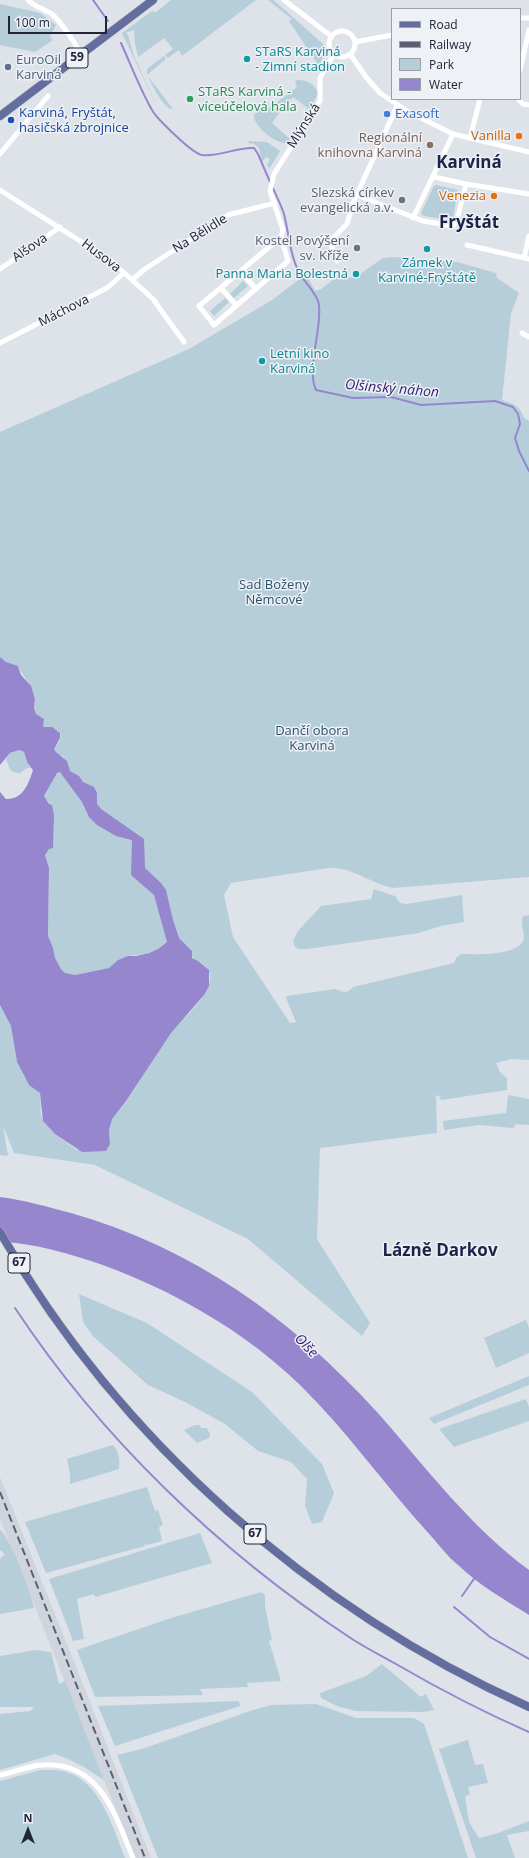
<!DOCTYPE html>
<meta charset="utf-8">
<style>
body{margin:0}
#map{position:relative;width:529px;height:1858px;overflow:hidden;background:#dee2e9;font-family:"Open Sans",sans-serif}
canvas{display:block}
.legend{position:absolute;left:391px;top:8px;width:130px;height:92px;box-sizing:border-box;background:#eef1f6;border:1px solid #9c9faa;margin:0;padding:5px 7px;list-style:none;font-size:12px;color:#202538}
.legend li{display:flex;align-items:center;gap:8px;height:20px}
.legend b{width:20px;border:1px solid #9c9faa}
.north{position:absolute;left:8px;top:1810px;width:40px;height:40px;-webkit-text-stroke:3px #eef1f6;paint-order:stroke;rotate:0deg;font-size:11px;font-weight:700;line-height:16px;text-align:center;color:#202538}
.north::after{content:'';display:block;margin:auto;width:14px;height:18px;background:#202538;clip-path:polygon(50% 0,100% 100%,50% 72%,0 100%)}
.scale{position:absolute;left:8px;top:16px;width:99px;height:18px;box-sizing:border-box;border:2px solid #202538;border-top:0;padding-left:5px;font-size:12px;line-height:14px;white-space:nowrap;color:#202538;-webkit-text-stroke:3px #eef1f6;paint-order:stroke}
</style>
<div id="map">
<canvas width="529" height="1858"></canvas>
<ul class="legend">
<li><b style="height:5px;background:#636e9e"></b>Road</li>
<li><b style="height:5px;background:#5a5f74"></b>Railway</li>
<li><b style="height:11px;background:#b6ceda"></b>Park</li>
<li><b style="height:11px;background:#9586ce"></b>Water</li>
</ul>
<div class="north">N</div>
<div class="scale">100 m</div>
</div>
<script>
const g = document.querySelector('canvas').getContext('2d');
g.lineJoin = 'round';
function paint(path, color) { g.fillStyle = color; g.fill(path, 'evenodd'); }
function strokePath(path, color, width, dash) { g.strokeStyle = color; g.lineWidth = width; g.lineCap = dash ? 'butt' : 'round'; g.setLineDash(dash || []); g.stroke(path); }
function label(font, color, halo, rows, align = 'center') {
  g.font = font + ' "Open Sans",sans-serif'; g.lineWidth = 3; g.setLineDash([]); g.textBaseline = 'middle'; g.strokeStyle = halo; g.fillStyle = color; for (const [text, x, y, turn = 0] of rows) {
    g.save(); g.translate(x, y); g.rotate((+turn || 0) * Math.PI / 180); g.textAlign = isNaN(turn) ? turn : align; if (halo) g.strokeText(text, 0, 0); g.fillText(text, 0, 0); g.restore();
  }
}
paint(new Path2D(`
 M0,1477l79,197 72,184h-16l-135,-339z`), '#cfd4dd');
paint(new Path2D(`
 M171,0h85l-74,56 -3,-6 -11,8 -3,-3 8,-6 -9,-11 -26,19 -3,-14 -1,-13 -8,3 2,2 6,21 25,55 -37,-78 30,-22 4,1z
 M268,0h5l5,4 45,40 1,11 -5,11 -30,-45 3,-2z
 M0,4l40,9 16,12 -6,12 3,3 -18,12 -35,-7z
 M164,56l2,3 -19,16 26,34c-9,1 -22,-26 -26,-35v-5z
 M297,80c10,0 19,4 21,14l-9,15 -16,-12 -9,9 -12,17 18,16 -3,4c-10,2 -34,-17 -33,-28l6,-7 4,4 33,-25 -2,-5z
 M248,141l19,1 13,9 -11,18 -2,-4 3,-6 -4,-2 -4,5 -3,-14 -6,-5 -3,1z
 M436,185l22,5 -5,28 -3,2 -26,-4 -3,-3 13,-27z
 M393,257l64,5 39,11 1,5 22,15 -8,20 -9,87c12,4 18,6 22,18l5,3v456l-136,11c-22,-4 -42,-22 -65,-20l-97,15 -7,12 9,42 57,86 6,-1 -10,-24 1,-2 48,-7 9,3 5,-1 4,-4 101,-24 2,-5 5,-4c14,0 61,3 63,-17 0,-7 -4,-14 -1,-21l6,-1v145l-18,-1 -15,4 4,9 7,6v12l-66,10 -2,-4 -3,-1 1,38 -117,15 -3,91 53,84 -8,13 -114,-97 -153,-74 -81,-12 -11,-27 5,30 -8,-1v-150l11,21 6,36 8,16 15,15 1,22 3,7 11,12 22,16 33,-6c0,-7 -2,-15 0,-22 4,-8 12,-15 17,-22 15,-22 28,-47 45,-69 12,-13 35,-33 38,-51 2,-11 -9,-18 -17,-21l-1,-4 -13,-17 -12,4 -9,7 -13,5 -17,2 -10,4 -9,8 -34,7 -10,-2 -4,-4 -6,-11 -7,-22 1,-68 -4,-13 2,-5 6,-3 1,-31 -2,-2v-7l-8,-10 20,-40 -5,-2 -5,-6c2,-4 4,-6 6,-9 5,-12 -11,-11 -17,-13l1,-8c-3,-2 -8,-3 -9,-7 -2,-6 1,-10 0,-16 -4,-11 -12,-20 -17,-30l-12,-3 -6,-6v-225l189,-83 83,-49 34,-26 9,17 6,-2 16,-12 22,1 1,-4 23,-16z
 M243,281l5,5 -14,12 -4,-4z
 M225,298l4,4 -15,14 -4,-5z
 M18,750l6,2 3,10 5,6h-5l-8,6 -9,-4 -4,-11 4,-6z
 M374,889l21,7 5,7 6,1 56,-9 2,27 -23,4 -22,7 -112,16h-9l-3,-2 -2,-6 5,-10 23,-25 50,-7z
 M508,1095l21,4v26l-13,-1 -3,4 -34,-3 -35,5 -1,-9 63,-8z
 M79,1294l68,29 105,69 70,72 12,29 -12,29 -10,2 -7,-18 2,-27 -16,-17 -33,-11 -33,-27 -40,-22 -37,-17 -55,-49 -10,-14z
 M526,1320l3,8v25l-33,15 -12,-30z
 M529,1376v9l-95,39 -5,-6z
 M526,1399l3,8v14l-75,26 -15,-18z
 M195,1425h5l1,3h6l3,6 -1,4 -12,5 -13,-13z
 M113,1445c6,7 7,14 6,24l-49,15v-10l-3,-15z
 M147,1487l8,24 3,-1 5,15 -4,2 3,14 -15,4 -2,-1v2l-99,27 -21,-51z
 M0,1530c9,5 33,67 34,78l-34,6v-55l5,-5 -5,-4z
 M200,1533l12,30 -117,34 -1,-3 -17,5 7,40 -11,2 -24,-62z
 M261,1592l4,3v12l7,33 -3,1 12,40 -34,2 1,4 -48,2 3,6 -108,2 -18,-47 94,-32z
 M36,1650l15,2 8,32 6,-3 39,99 -20,-13 -16,-8 -13,-5 -55,16v-56l30,-3 4,-4h-34v-51z
 M382,1664l39,33 5,-3 8,16 -11,2 -68,-1 -18,-5 -16,-8 -1,-5 46,-17z
 M239,1701l1,5 -125,40 -17,-40z
 M316,1704l40,14h58l10,6 44,134h-310l-41,-103 28,-7 105,-37 21,-6z
 M468,1740l7,25 8,-1 5,19 -20,4 2,7 -5,3 4,25 10,16 19,-5 31,-12v10l-22,4 8,23h-39l-37,-109z
 M41,1770c10,0 21,-1 31,4 30,13 42,56 53,84h-125v-77z`), '#b6ceda');
paint(new Path2D(`
 M0,657l6,5 12,4 3,9 10,11 4,12 -1,10 2,6 8,5 -1,8h9l8,6v5l-6,11 2,3 11,9 3,10 9,5 4,6 11,5 3,6v11l4,5 43,30 1,29 16,15 5,7 7,30 6,18 13,13v7l6,3 11,9v16l-5,9 -33,38 -45,68 -14,18 -3,11 1,14 -4,7 -24,1 -27,-18 -12,-13 -3,-28 -11,-8 -12,-23 -6,-36 -11,-21v-213l6,7c17,1 23,-16 27,-29l-6,-8 -3,-10 -5,-2 -9,3 -10,12zM60,772l22,30 7,15 8,8 19,11 16,4 -1,35 23,20 13,47 -9,7 -9,4 -13,3h-8l-10,4 -9,8 -34,7 -10,-2 -4,-4 -6,-11 -2,-10 -5,-12 1,-68 -4,-13 4,-6 4,-1 1,-32 -2,-11 -3,-1 -5,-8 13,-23z
 M0,1197c24,3 48,10 71,16 123,35 221,106 306,199 48,54 93,115 152,158v45c-24,-15 -50,-30 -71,-50 -10,-8 -18,-19 -27,-29 -45,-49 -84,-105 -131,-151 -65,-64 -163,-115 -251,-136 -16,-4 -33,-6 -49,-8z`), '#9586ce');
strokePath(new Path2D(`
 M93,0l15,21
 M121,43c10,22 19,46 31,67 5,9 41,44 50,45 18,2 34,-8 52,-7l4,6 12,28
 M272,186c4,9 9,19 12,28 5,20 6,42 16,60 5,9 18,20 19,31 3,25 -13,64 -3,85l37,8 38,-1 30,8 74,-4 18,6 5,7 2,10 -5,14 4,13 10,20
 M15,1308c86,130 204,243 334,329 15,10 31,18 47,27 43,25 87,48 133,68
 M462,1596l14,-20
 M454,1607l36,30 39,22`), '#9586ce', 2);
const primary = new Path2D(`
 M0,116l153,-116
 M0,1232c119,208 311,377 529,475`);
strokePath(primary, '#bcbec3', 9);
strokePath(new Path2D(`
 M28,0c7,7 16,9 24,14 8,7 25,31 29,41
 M284,0l47,36
 M520,18h9
 M329 44a13 13 0 1 1 26 0a13 13 0 1 1-26 0Z
 M355,42l37,-7
 M350,54l16,23 14,16 27,18 46,23 76,18
 M520,70l9,-40
 M518,99l5,5 6,1
 M470,138l10,-39
 M0,154l48,-58
 M434,177l32,7 63,10
 M0,190l110,70 43,39 31,43
 M357,195l66,26 30,5 4,-6 9,-36
 M413,218l40,-84
 M281,237l7,24 -74,64 -15,-19 82,-69 2,-7 -13,-39 4,-17 46,-73v-23l14,-24
 M467,245l62,14
 M524,258l5,-22
 M337,261l-5,-11 1,-12 14,-14 6,-21 44,-97
 M0,269l60,-42
 M240,271l16,18
 M133,279l12,-10 83,-54 47,-12
 M221,288l15,17
 M522,333l7,4
 M0,343l107,-55 17,-15
 M0,1775c14,-3 28,-9 42,-10 58,-4 73,49 91,93`), '#fff', 5);
strokePath(primary, '#636e9e', 8);
strokePath(new Path2D(`
 M0,1492l145,366`), '#5a5f74', 2, [8, 4]);
for (const [x, y, r, color] of [
 [247,59,4,"#0f9aa8"],
 [8,67,4,"#5c6f8a"],
 [190,99,4,"#2e9e5b"],
 [387,114,4,"#3f7fe0"],
 [11,120,4,"#1a4fb4"],
 [519,136,4,"#e8710a"],
 [430,145,4,"#8d6e63"],
 [494,196,4,"#e8710a"],
 [402,200,4,"#6b7280"],
 [357,248,4,"#6b7280"],
 [427,249,4,"#0f9aa8"],
 [356,274,4,"#0f9aa8"],
 [262,361,4,"#0f9aa8"]
]) { const dot = new Path2D(); dot.arc(x, y, r, 0, 2 * Math.PI); g.fillStyle = color; g.fill(dot); strokePath(dot, '#eef1f6', 1.5); }
for (const [x, y, w] of [
 [77,58,22],
 [19,1263,22],
 [255,1534,22]
]) { const box = new Path2D(); box.roundRect(x - w / 2, y - 10, w, 20, 3); g.fillStyle = '#eef1f6'; g.fill(box); strokePath(box, '#202538', 1); }
label('bold 12px', '#202538', null, [
 ["59",77,58],
 ["67",19,1263],
 ["67",255,1534]
]);
label('13px', '#0d838f', '#eef1f6', [
 ["STaRS Karviná",255,52],
 ["- Zimní stadion",255,67],
 ["Zámek v",427,263,"center"],
 ["Karviné-Fryštátě",427,278,"center"],
 ["Panna Maria Bolestná",348,274,"right"],
 ["Letní kino",270,354],
 ["Karviná",270,369]
], 'left');
label('13px', '#4e5e75', '#eef1f6', [
 ["EuroOil",16,60],
 ["Karviná",16,75]
], 'left');
label('13px', '#27864d', '#eef1f6', [
 ["STaRS Karviná -",198,92],
 ["víceúčelová hala",198,107]
], 'left');
label('13px', '#164399', '#eef1f6', [
 ["Karviná, Fryštát,",19,113],
 ["hasičská zbrojnice",19,128]
], 'left');
label('13px', '#366cbe', '#eef1f6', [
 ["Exasoft",395,114]
], 'left');
label('13px', '#202538', '#eef1f6', [
 ["Mlýnská",304,126,-58],
 ["Na Bělidle",200,234,-32],
 ["Alšova",30,248,-35],
 ["Husova",101,256,37],
 ["Máchova",64,311,-27]
]);
label('13px', '#c56008', '#eef1f6', [
 ["Vanilla",511,136],
 ["Venezia",486,196]
], 'right');
label('13px', '#785e54', '#eef1f6', [
 ["Regionální",422,138],
 ["knihovna Karviná",422,153]
], 'right');
label('13px', '#5b616d', '#eef1f6', [
 ["Slezská církev",394,193],
 ["evangelická a.v.",394,208],
 ["Kostel Povýšení",349,241],
 ["sv. Kříže",349,256]
], 'right');
label('13px', '#2b4f6d', '#eef1f6', [
 ["Sad Boženy",274,585],
 ["Němcové",274,600],
 ["Dančí obora",312,731],
 ["Karviná",312,746]
]);
label('italic 14px', '#301c72', '#eef1f6', [
 ["Olšinský náhon",392,389,5],
 ["Olše",306,1346,46]
]);
label('bold 17px', '#1c2449', '#eef1f6', [
 ["Karviná",469,163],
 ["Fryštát",469,223],
 ["Lázně Darkov",440,1251]
]);
</script>
